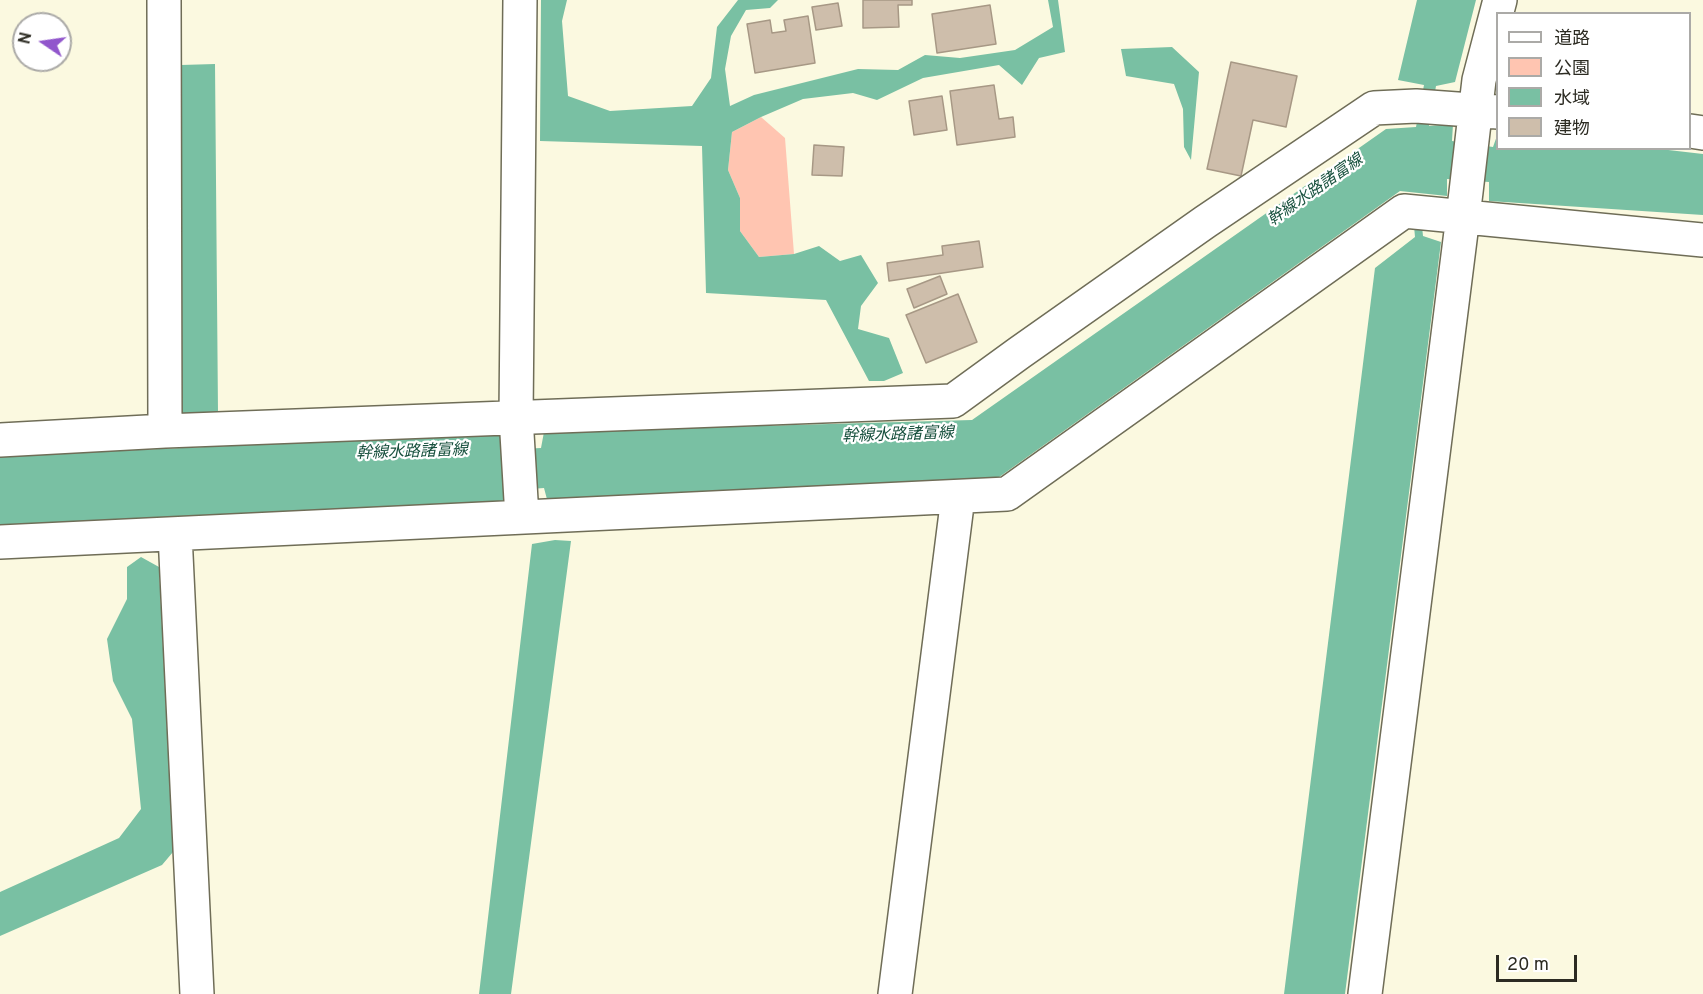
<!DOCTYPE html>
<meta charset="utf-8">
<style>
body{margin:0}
#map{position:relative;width:1703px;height:994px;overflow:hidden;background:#fbf9e0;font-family:Overpass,"Noto Sans JP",sans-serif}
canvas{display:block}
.legend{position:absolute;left:1496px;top:12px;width:195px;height:138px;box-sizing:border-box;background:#fff;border:2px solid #abaaa7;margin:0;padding:8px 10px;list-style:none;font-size:18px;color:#2c2b22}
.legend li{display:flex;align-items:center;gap:12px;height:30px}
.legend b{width:30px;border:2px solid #abaaa7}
.north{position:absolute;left:12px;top:12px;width:60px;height:60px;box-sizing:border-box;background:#fff;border:2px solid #abaaa7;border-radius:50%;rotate:283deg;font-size:16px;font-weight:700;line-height:24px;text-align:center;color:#2c2b22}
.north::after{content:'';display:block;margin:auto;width:21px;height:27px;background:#9156cc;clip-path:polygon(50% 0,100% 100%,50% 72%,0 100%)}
.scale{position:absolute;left:1496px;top:955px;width:81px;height:27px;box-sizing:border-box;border:3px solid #2c2b22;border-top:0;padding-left:8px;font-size:18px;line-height:21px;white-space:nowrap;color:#2c2b22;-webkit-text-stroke:4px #fff;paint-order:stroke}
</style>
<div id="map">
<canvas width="1703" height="994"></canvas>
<ul class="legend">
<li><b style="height:8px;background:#fff"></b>道路</li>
<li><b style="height:16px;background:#ffc5b1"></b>公園</li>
<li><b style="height:16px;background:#79c0a3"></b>水域</li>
<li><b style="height:16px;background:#cebeab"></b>建物</li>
</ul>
<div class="north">N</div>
<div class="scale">20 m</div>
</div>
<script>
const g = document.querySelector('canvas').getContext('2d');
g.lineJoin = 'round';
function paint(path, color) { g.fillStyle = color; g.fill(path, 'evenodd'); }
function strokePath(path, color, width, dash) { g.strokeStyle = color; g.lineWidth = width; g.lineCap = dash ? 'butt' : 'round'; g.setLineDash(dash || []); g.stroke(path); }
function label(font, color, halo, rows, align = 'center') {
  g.font = font + ' Overpass,"Noto Sans JP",sans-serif'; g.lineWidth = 4.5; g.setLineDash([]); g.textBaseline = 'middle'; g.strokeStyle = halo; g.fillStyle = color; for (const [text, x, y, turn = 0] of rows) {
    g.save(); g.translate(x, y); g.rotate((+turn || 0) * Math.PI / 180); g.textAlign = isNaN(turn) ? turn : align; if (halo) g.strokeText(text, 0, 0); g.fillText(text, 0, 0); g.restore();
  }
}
paint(new Path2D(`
 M761,117l24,21 9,116 -35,3 -19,-26v-33l-12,-28 4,-38z`), '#ffc5b1');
paint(new Path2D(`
 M541,0h26l-5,21 6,75 42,15 82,-5 19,-28 6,-51 21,-27h40l-8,8 -24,2 -15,26 -6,33 5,37 24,-11 104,-26 40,1 27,-15 35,3 55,-8 38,-23 -5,-27h10l7,52 -26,6 -17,27 -23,-20 -76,13 -46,22 -24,-7 -50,6 -42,18 -29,15 -4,38 12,28v33l19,26 35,-3 25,-8 21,15 21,-6 17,28 -17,23 -3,23 31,9 14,35 -19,8h-15l-43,-81 -120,-7 -4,-147 -162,-5z
 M1417,0h59l-21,82 -19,4 -7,40 24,-2 -1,17 41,6 5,-14v15h153l52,6v61l-214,-14v-19l-42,-3v17l-47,-5 -412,294 -440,18 -4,-15 -40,3 -1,11 -503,23v-69l502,-22 -1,16 40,-2 3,-16 428,-12 414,-291 30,-2 8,-42 -26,-5z
 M1172,47l27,25 -8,88 -7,-13 -1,-38 -9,-25 -48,-8 -5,-27z
 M215,64l3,349 -37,1v-349z
 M1414,226h8l1,10 18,6 -96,752h-61l91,-726 40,-31z
 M555,540l16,1 -60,453h-32l53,-450z
 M141,557l18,10 14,285 -11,13 -162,71v-44l119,-54 22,-29 -9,-90 -19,-38 -6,-42 20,-40v-32z`), '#79c0a3');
const building = new Path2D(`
 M863,0h49v5h-14l1,22 -36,1z
 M838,3l4,23 -26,4 -4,-23z
 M990,5l6,39 -59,9 -5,-39z
 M808,16l7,47 -60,10 -8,-49 23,-4 2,13 14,-2 -2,-11z
 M1231,62l66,14 -11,51 -33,-7 -12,56 -34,-7z
 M994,85l5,34 14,-2 2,20 -58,8 -7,-54z
 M942,96l5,34 -33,5 -5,-34z
 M814,145l30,2 -2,29 -30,-1z
 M979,241l4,26 -94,14 -2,-18 56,-8 -1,-9z
 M940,276l7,18 -33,14 -7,-19z
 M958,294l19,48 -51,21 -20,-48z`);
paint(building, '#cebeab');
strokePath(building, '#a79885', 1.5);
const minor = new Path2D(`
 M164,0l1,431
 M520,0l-4,417 6,100
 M1690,131l13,2
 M0,440l165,-9 788,-30 66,-48 186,-131 169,-114 42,-2 82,6
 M175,534l22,460
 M0,542l1007,-48 397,-283 299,29
 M895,994l63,-497
 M1365,994l101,-802 13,-112 21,-80`);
strokePath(minor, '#6f6d57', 36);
strokePath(minor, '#fff', 33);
label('italic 16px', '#17503d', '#fff', [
 ["幹線水路諸富線",1316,191,-35],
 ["幹線水路諸富線",898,436,-2],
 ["幹線水路諸富線",412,453,-2]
]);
</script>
